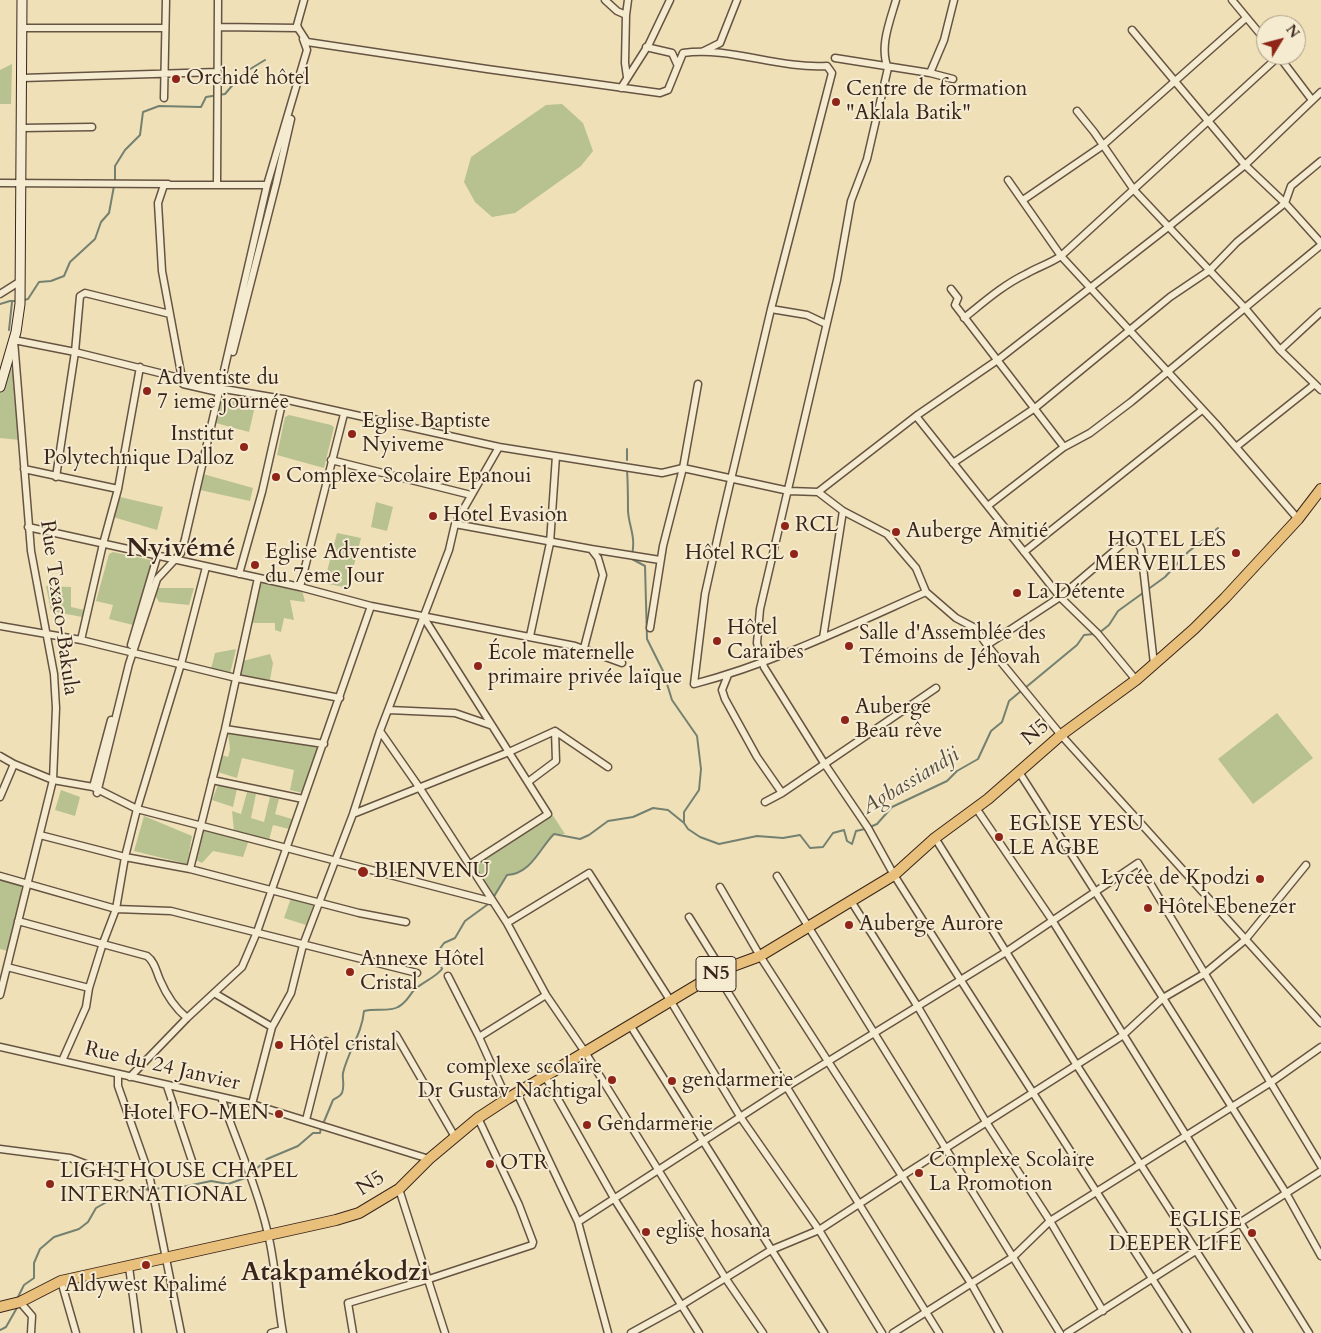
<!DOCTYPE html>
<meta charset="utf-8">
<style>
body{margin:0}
#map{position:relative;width:1321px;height:1333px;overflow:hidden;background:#efe0b8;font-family:Cardo,serif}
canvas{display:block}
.north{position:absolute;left:1256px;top:15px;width:50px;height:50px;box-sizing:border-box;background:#f5ebd1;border:1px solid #aa9c88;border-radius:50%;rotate:53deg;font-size:14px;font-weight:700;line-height:20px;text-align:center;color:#39251b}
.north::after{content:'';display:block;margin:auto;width:18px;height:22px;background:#8f2418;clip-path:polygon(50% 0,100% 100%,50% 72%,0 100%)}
</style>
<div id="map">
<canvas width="1321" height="1333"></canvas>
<div class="north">N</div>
</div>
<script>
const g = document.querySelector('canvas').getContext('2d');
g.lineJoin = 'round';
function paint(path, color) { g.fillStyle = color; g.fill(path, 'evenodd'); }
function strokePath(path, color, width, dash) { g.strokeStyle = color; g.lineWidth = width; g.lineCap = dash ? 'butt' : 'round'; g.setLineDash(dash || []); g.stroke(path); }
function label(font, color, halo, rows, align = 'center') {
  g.font = font + ' Cardo,serif'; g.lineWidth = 4; g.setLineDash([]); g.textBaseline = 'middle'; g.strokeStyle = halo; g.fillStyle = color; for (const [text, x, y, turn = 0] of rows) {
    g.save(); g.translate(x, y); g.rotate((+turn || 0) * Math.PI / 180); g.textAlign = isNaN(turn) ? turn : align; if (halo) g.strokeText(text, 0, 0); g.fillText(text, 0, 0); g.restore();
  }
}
paint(new Path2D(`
 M12,64l-1,40h-11v-34z
 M562,104l21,19 10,28 -12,15 -66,47 -23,4 -17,-15 -11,-20 7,-25 75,-52z
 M7,364l8,10 5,66 -20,-2v-45z
 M224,399l31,7 -6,26 -33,-9 6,-23z
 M289,415l42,10 3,2 -10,41 -47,-13 8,-38z
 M203,474l50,14 -3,13 -50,-11z
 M120,497l43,10 -6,23 -44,-13z
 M376,502l17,5 -6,24 -16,-4z
 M337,533l24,5 -13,50 -24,-5z
 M113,552l37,8 3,4 -20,61 -24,-6 4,-14 -17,-4 13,-47z
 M263,583l39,7 3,12 -15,-2 4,20 -10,-2 -3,14 -6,-2v-7h-24l8,-37z
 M46,586l25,1v20l13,3 -2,7 -31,-6z
 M151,588h43l-5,17 -30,-3z
 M236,649l-6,25 -19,-5 4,-16z
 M270,654l3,9 -3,17 -31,-5 4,-14z
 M1277,713l36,45 -60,46 -35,-45z
 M228,732l92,14 -17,47 -13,-3 4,-20 -52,-12 -5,20 -19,-6 4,-17 6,2 2,-8z
 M218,785l19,4 -4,18 -21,-7z
 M61,790l19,7 -5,19 -20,-6z
 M247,792l9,2 -5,24 13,4 6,-25 9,2 -4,15 17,5 -3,10 -16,-4 -4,15 -35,-9 -2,-20 9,3z
 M552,814l13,20h-11c-16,14 -23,40 -47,41l-13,20 -20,-31z
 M144,816l48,20 -5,28 -53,-13z
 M206,828l43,12 -6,17 -30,-6 -11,12 -6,-3 6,-29z
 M0,880l21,6 2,6 -15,59 -8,-2z
 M291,898l23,5 -8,22 -22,-7z`), '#b7c290');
strokePath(new Path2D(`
 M115,181v-15l10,-16 15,-15 3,-23 16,-6 42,1 5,-10 19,-3 17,-20 23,-14
 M24,300l4,-1 11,-17 12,-1 13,-5 6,-14 25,-23 6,-17 8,-9 5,-27
 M0,304l10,-3h7
 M9,330l3,-28
 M627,449v11
 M627,470c1,14 1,27 1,41 1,16 8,25 4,44
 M632,559l13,7 2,73 16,32 9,29 25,36 4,33 -2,21 -15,22v11
 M1099,633l10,-8 9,-14 47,-34 23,-25 30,-24
 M1025,688l52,-43 7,-10 10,-1
 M870,827l7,-3 15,-17 55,-26 10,-10 21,-12 13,-28 11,-9 7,-21 12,-10
 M493,898l14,-23c24,-1 32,-26 47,-41l26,5 9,-4 19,-14 25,-4 20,-9 15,2 16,13 4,6 12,8 19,7 38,-8 26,2 17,-3 10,13 13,-1 10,-14 11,-3 3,11 5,3 4,-13 9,-2
 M323,1124l10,-24c4,-3 7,-3 9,-7 3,-8 0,-13 1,-20 5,-22 19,-39 21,-62 11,-3 25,1 34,-4 8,-4 11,-11 16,-17 9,-8 22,-13 28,-21l-4,-12 1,-7 5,-7 11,-5 10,-17 26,-19
 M252,1173l15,-14 31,-13 15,-13h7l1,-5
 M17,1299l7,-14 10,-7v-15l6,-14 14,-12 25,-8 9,-7 8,-14 25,-14 8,-3 58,-5 24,-5 17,3 20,-7
 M0,1330l6,-3 12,-21`), '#748170', 2);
const minor = new Path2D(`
 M605,0l12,11 9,4 -1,48 2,14
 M896,0c-6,21 -17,47 -8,68l-21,91 -16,42 -14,79 -77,329 -3,34 7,24 60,96 44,65 26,47 66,104 227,354
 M1232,0l34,41
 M626,15l2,-15
 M218,27l80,1 9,14 180,27 173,24 8,-3 15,-37c46,-7 95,16 144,13l5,7 -61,236 -50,213 -16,72 -11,90c80,-21 156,-58 232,-92
 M22,28h143
 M299,30l-2,-5 7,-25
 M1132,30l113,135 40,38 36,40
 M646,47l26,6 5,11
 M704,51l16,-8 17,-43
 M1278,55l34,45
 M835,58l95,15 23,6
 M930,73l14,-33 10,-40
 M22,78l196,-6
 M621,88l28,-44 21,-44
 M164,98l2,-98
 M1077,111l17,21 40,58 110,117 36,43 41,40
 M21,128l71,-1
 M1008,180l53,76 155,168 82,95
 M0,183l168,1
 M217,184l1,-184
 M1023,200l79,-54 144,-128
 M951,289l7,9 -3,7 109,142
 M0,294l19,-12
 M771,309l36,6 19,9
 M964,318c20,-16 39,-33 62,-44 12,-7 23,-10 35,-18l218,-200
 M1280,350l41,-38
 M233,352l43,-168 15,-65
 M218,392l-35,-8 -21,-113 -4,-68 6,-18h103
 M916,416l144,181 38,37 38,46
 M1236,447l79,-63
 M331,460l140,35
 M953,463l82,-55 135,-111 40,-27 27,-28 48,-39 6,-17 30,-25
 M24,469l94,20
 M56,477l19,-125 5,-56 5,-3 85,21
 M818,492l25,19 44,23 29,34 10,24 30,26 19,10 12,17
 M989,505l75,-58 26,-14 41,-31 190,-157
 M455,524l136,25 7,9 5,17 -19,73
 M28,527l272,60 71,19 204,40 47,17
 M591,549l69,11
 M1024,552l178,-142
 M239,574l23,-82 21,-93
 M300,587l44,-173
 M424,618l124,196 -79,51
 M0,626l81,14 155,38 104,20
 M650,628l13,-82 20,-78 15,-84
 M530,636l20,-93 6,-87
 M823,638l20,-127
 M81,640l22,-96 15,-55 22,-122
 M131,645l26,-88
 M1154,664l-13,-115 -7,-15 -74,63 -73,48 74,90 260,288
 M728,675l-6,15 3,9 32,58 25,36 154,-105
 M389,710l66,3 35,12
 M225,729l99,15
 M380,731l39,56 88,136 39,72 39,57 141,227 37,54
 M0,756l14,8 39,16 40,7 44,22 353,92
 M212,780l91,19
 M528,782l28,-21 -1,-30
 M93,787l18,-67
 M97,793l32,-129 28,-85 24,-26 4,-14 82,-354 40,-135 -4,-11
 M0,797l14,-33
 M765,802l17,-9
 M976,808l76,112 257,413
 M353,814l156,-62 46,-21 53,36
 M40,835l85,22 65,12 169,44 47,9
 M935,838l141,226 173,269
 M1306,865l-61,75 -41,34 -41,24 123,195 35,63
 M190,869l35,-140 33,-151
 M0,876l116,33 55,2 246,62
 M777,876l283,457
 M720,887l40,69 142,220 220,-140 41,-38 -144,-226
 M851,901l67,106 68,115 64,99 53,90
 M689,917l33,53
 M18,921l129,35c8,6 9,15 13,24 6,14 15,28 27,38
 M507,923l82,-50 81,127 71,118 78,112 63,103
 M7,967l82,21
 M716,973l223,360
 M448,976l31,61 28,62
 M214,993l58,34
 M0,995l53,-215 3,-72 -2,-34 -23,-123 -17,-211 61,12 149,37 59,10 216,48 163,26 21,-5 106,23 29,1 98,-76 83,-57 168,-131 78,-63 76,-73
 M630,1025l194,308
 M396,1035l59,102
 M479,1037l67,-42
 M0,1047l252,57 177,55
 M62,1061l24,-54 3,-19 14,-45 13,-34 9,-52 12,-48 44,-145 25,-97
 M118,1075v11l31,88 32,159
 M545,1076l70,124 84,133
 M130,1077l57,-59 55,-51 15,-35 114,-326
 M167,1086l27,81
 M517,1093l61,129 30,111
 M221,1097c16,46 36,90 47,137 8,33 9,66 15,99
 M252,1104l20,-77 19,-34 12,-48 50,-131 27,-83 69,-181 6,-26 44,-77
 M306,1120l20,-79
 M0,1149l70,9 50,19
 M399,1189l46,144
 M578,1222l210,-136 218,-134 132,-89 183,303
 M129,1267l9,66
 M61,1281l15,52
 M20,1302l12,14 -1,17
 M271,1333l11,-3
 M353,1333l-5,-30 81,-24 103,-34 1,-3 -14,-37 -41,-87
 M631,1333l49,-27 91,-56 48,-20 83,-54 70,109 27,48
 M893,1333l120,-76 37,-36 220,-138 51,-36
 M1067,1333l254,-162`);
const secondary = new Path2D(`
 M0,387l16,-55 4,-28 2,-304`);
const primary = new Path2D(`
 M0,1307l20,-5 41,-21 275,-61 23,-7 40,-24 30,-30 49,-41 29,-19 215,-129 38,-14 134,-81 41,-37 53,-39 73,-64 75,-55 58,-51 31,-31 73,-79 23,-30`);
strokePath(minor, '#665442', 9);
strokePath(secondary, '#39251b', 11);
strokePath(primary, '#39251b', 12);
strokePath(minor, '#f5ebd1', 6);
strokePath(secondary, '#f5ebd1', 9);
strokePath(primary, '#e8c07c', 10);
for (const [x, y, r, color] of [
 [176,79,5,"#8f2418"],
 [836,102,5,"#8f2418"],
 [147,391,5,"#8f2418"],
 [352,434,5,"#8f2418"],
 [244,447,5,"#8f2418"],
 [276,477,5,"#8f2418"],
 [433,516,5,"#8f2418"],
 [785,526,5,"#8f2418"],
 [896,532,5,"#8f2418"],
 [1236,553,5,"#8f2418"],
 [794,554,5,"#8f2418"],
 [255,565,5,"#8f2418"],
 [1017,593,5,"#8f2418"],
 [717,641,5,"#8f2418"],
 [849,646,5,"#8f2418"],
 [478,666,5,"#8f2418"],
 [845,720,5,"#8f2418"],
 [999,837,5,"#8f2418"],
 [363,872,6,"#8f2418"],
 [1260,879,5,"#8f2418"],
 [1148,908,5,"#8f2418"],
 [849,925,5,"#8f2418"],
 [350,972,5,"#8f2418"],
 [279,1045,5,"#8f2418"],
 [612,1080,5,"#8f2418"],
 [672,1081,5,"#8f2418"],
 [279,1114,5,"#8f2418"],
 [587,1125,5,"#8f2418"],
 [490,1164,5,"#8f2418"],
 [919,1173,5,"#8f2418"],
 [50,1184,5,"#8f2418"],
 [646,1232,5,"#8f2418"],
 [1252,1233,5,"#8f2418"],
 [146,1265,5,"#8f2418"]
]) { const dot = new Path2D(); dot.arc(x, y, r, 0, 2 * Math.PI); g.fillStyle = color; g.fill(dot); strokePath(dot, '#f5ebd1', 2); }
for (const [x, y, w] of [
 [716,974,40]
]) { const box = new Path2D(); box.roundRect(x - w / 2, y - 17.5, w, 35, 4); g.fillStyle = '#f5ebd1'; g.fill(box); strokePath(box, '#39251b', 1); }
label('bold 20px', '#39251b', null, [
 ["N5",716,974]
]);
label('21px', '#39251b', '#f5ebd1', [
 ["Orchidé hôtel",186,79],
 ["Centre de formation",846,90],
 ["\"Aklala Batik\"",846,114],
 ["Adventiste du",157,379],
 ["7 ieme journée",157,403],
 ["Eglise Baptiste",362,422],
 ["Nyiveme",362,446],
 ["Institut",234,435,"right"],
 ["Polytechnique Dalloz",234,459,"right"],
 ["Complexe Scolaire Epanoui",286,477],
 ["Hotel Evasion",443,516],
 ["RCL",795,526],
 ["Auberge Amitié",906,532],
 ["HOTEL LES",1226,541,"right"],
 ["MERVEILLES",1226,565,"right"],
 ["Eglise Adventiste",265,553],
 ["du 7eme Jour",265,577],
 ["Hôtel RCL",784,554,"right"],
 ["La Détente",1027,593],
 ["Hôtel",727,629],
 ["Caraïbes",727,653],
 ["Salle d'Assemblée des",859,634],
 ["Témoins de Jéhovah",859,658],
 ["École maternelle",488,654],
 ["primaire privée laïque",488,678],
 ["Auberge",855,708],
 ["Beau rêve",855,732],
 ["EGLISE YESU",1009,825],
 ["LE AGBE",1009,849],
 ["BIENVENU",374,872],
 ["Lycée de Kpodzi",1250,879,"right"],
 ["Hôtel Ebenezer",1158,908],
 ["Auberge Aurore",859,925],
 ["Annexe Hôtel",360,960],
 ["Cristal",360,984],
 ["Hôtel cristal",289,1045],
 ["complexe scolaire",602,1068,"right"],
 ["Dr Gustav Nachtigal",602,1092,"right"],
 ["gendarmerie",682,1081],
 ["Hotel FO-MEN",269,1114,"right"],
 ["Gendarmerie",597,1125],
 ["Complexe Scolaire",929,1161],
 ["La Promotion",929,1185],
 ["OTR",500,1164],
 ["LIGHTHOUSE CHAPEL",60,1172],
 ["INTERNATIONAL",60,1196],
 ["EGLISE",1242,1221,"right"],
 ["DEEPER LIFE",1242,1245,"right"],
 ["eglise hosana",656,1232],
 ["Aldywest Kpalimé",146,1286,"center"]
], 'left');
label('21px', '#39251b', '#f5ebd1', [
 ["Rue Texaco-Bakula",58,608,82],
 ["N5",1036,733,-40],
 ["Rue du 24 Janvier",162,1067,13],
 ["N5",371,1184,-33]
]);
label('italic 22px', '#524b3e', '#f5ebd1', [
 ["Agbassiandji",911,782,-31]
]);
label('bold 26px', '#39251b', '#f5ebd1', [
 ["Nyivémé",181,550],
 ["Atakpamékodzi",335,1274]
]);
</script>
